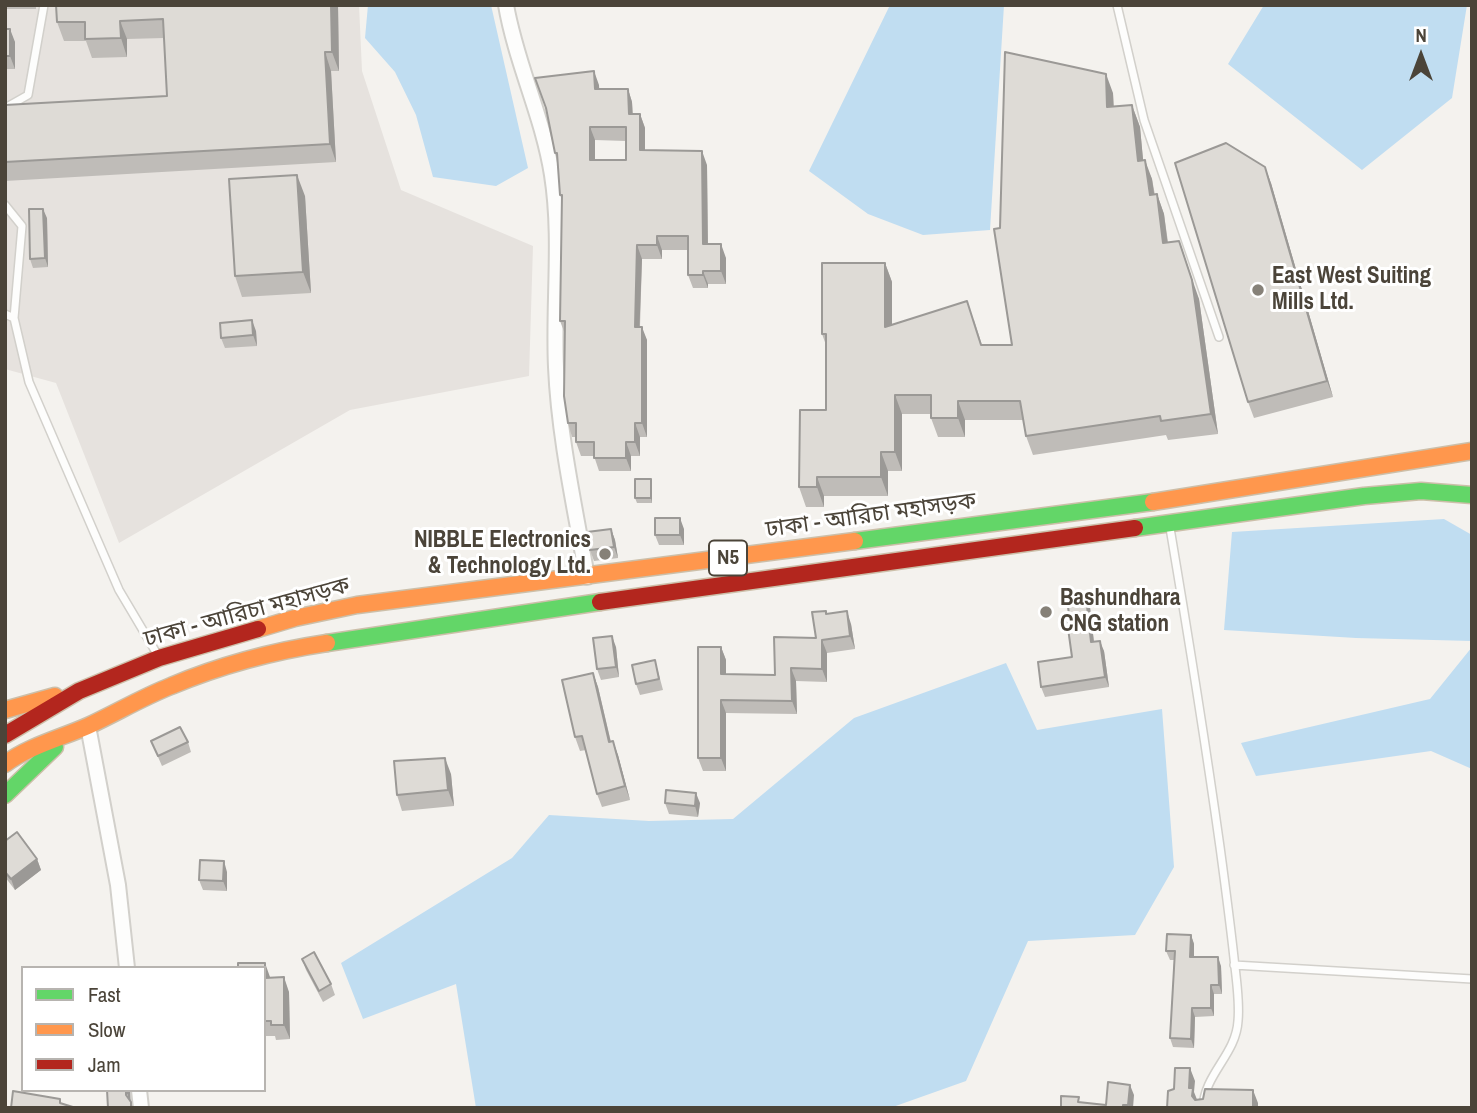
<!DOCTYPE html>
<meta charset="utf-8">
<style>
body{margin:0}
#map{position:relative;width:1477px;height:1113px;overflow:hidden;background:#f4f2ee;font-family:"Archivo Narrow",sans-serif}
canvas{display:block}
.frame{position:absolute;inset:0;border:7px solid #4b4439;pointer-events:none}
.legend{position:absolute;left:21px;top:966px;width:245px;height:126px;box-sizing:border-box;background:#fff;border:2px solid #b7b4b0;margin:0;padding:9px 12px;list-style:none;font-size:21px;color:#4b4439}
.legend li{display:flex;align-items:center;gap:14px;height:35px}
.legend b{width:35px;border:2px solid #b7b4b0}
.north{position:absolute;left:1386px;top:21px;width:70px;height:70px;-webkit-text-stroke:5px #fff;paint-order:stroke;rotate:0deg;font-size:19px;font-weight:700;line-height:28px;text-align:center;color:#4b4439}
.north::after{content:'';display:block;margin:auto;width:24px;height:32px;background:#4b4439;clip-path:polygon(50% 0,100% 100%,50% 72%,0 100%)}
</style>
<div id="map">
<canvas width="1477" height="1113"></canvas>
<div class="frame"></div>
<ul class="legend">
<li><b style="height:9px;background:#63d668"></b>Fast</li>
<li><b style="height:9px;background:#ff974d"></b>Slow</li>
<li><b style="height:9px;background:#b3261e"></b>Jam</li>
</ul>
<div class="north">N</div>
</div>
<script>
const g = document.querySelector('canvas').getContext('2d');
g.lineJoin = 'round';
function paint(path, color) { g.fillStyle = color; g.fill(path, 'evenodd'); }
function strokePath(path, color, width, dash) { g.strokeStyle = color; g.lineWidth = width; g.lineCap = dash ? 'butt' : 'round'; g.setLineDash(dash || []); g.stroke(path); }
function label(font, color, halo, rows, align = 'center') {
  g.font = font + ' "Archivo Narrow","Noto Sans Bengali",sans-serif'; g.lineWidth = 6; g.setLineDash([]); g.textBaseline = 'middle'; g.strokeStyle = halo; g.fillStyle = color; for (const [text, x, y, turn = 0] of rows) {
    g.save(); g.translate(x, y); g.rotate((+turn || 0) * Math.PI / 180); g.textAlign = isNaN(turn) ? turn : align; if (halo) g.strokeText(text, 0, 0); g.fillText(text, 0, 0); g.restore();
  }
}
paint(new Path2D(`
 M5,5h354l3,66 39,119 132,56 -4,130 -179,34 -231,133 -63,-160 -51,-14z`), '#e6e2de');
paint(new Path2D(`
 M368,5h123l37,163 -32,18 -63,-9 -17,-62 -21,-43 -30,-34z
 M890,5h114l-14,225 -67,5 -55,-21 -59,-43z
 M1264,5h203l-15,93 -90,72 -134,-106z
 M1444,519l28,16v106l-116,-3 -132,-8 8,-98z
 M1472,647v122l-41,-18 -175,25 -15,-33 189,-44z
 M1006,663l31,67 125,-21 12,158 -39,68 -107,6 -62,140 -76,27h-414l-20,-124 -93,35 -22,-56 171,-105 37,-43 100,6 84,-2 121,-101z`), '#c0ddf1');
const lane = new Path2D(`
 M1117,5l27,115 75,217
 M5,108l23,-13 16,-90
 M5,205l17,21 -8,92
 M5,314l9,4 15,64 90,208 38,64
 M1170,528c18,106 35,212 50,319 5,37 10,74 14,111 2,20 6,43 4,63 -2,34 -34,53 -35,87
 M1234,965l238,14`);
const street = new Path2D(`
 M506,5c10,58 37,112 46,170 10,63 1,128 4,192 3,70 19,141 31,210
 M88,726l30,159 9,83
 M139,1090l2,18`);
const fast = new Path2D(`
 M1135,528l229,-32 57,-5 51,4
 M855,541l298,-39
 M327,643l273,-41
 M5,795l50,-48`);
const slow = new Path2D(`
 M1153,502l319,-51
 M258,629l37,-11 62,-13 498,-64
 M5,710l50,-14
 M5,764c24,-18 56,-26 83,-38 28,-13 55,-29 83,-40 50,-21 103,-35 156,-43`);
const jam = new Path2D(`
 M600,602l535,-74
 M5,735l74,-44 80,-33 99,-29`);
strokePath(lane, '#d2d0cb', 10);
strokePath(street, '#d2d0cb', 18);
strokePath(fast, '#ccbfa9', 19);
strokePath(slow, '#ccbfa9', 19);
strokePath(jam, '#ccbfa9', 19);
strokePath(lane, '#fdfdfc', 7);
strokePath(street, '#fdfdfc', 14);
strokePath(fast, '#63d668', 16);
strokePath(slow, '#ff974d', 16);
strokePath(jam, '#b3261e', 16);
paint(new Path2D(`
 M5,5h31v4h-31z
 M56,5h282l1,66h-8l5,91 -331,19v-76l162,-9 -3,-58 -37,1v18l-35,1 -6,-17h-22l-7,-19z
 M5,29l10,13v27h-10z
 M599,85v4h29l4,13 1,12h7l5,14v23l62,14 1,79 18,14v26h-18v4h-15l-5,-13v-25h-26v9h-20l-2,68 7,13v97h-7v19h-9v15h-32l-5,-15h-13l-5,-14v-5h-4l-4,-14 -3,-89 -5,-13 2,-121 -2,-5 -2,-34 -3,-8zM595,140l31,1v19h-31z
 M1113,93l1,13 18,-1 8,22 3,33 9,19 3,16 2,-1 7,20 4,28 31,57 19,135 -50,6 -2,-5 -133,20 -7,-19 -3,-16h-58v17h-27l-7,-19v-4h-29v57h-14v25h-64v11h-18l-7,-20 27,-77v-65l-4,-11 63,-71 7,19v42l82,-4 8,25h30l-12,-117z
 M1271,183l62,214 -79,21 -6,-16z
 M305,196l6,97 -69,4 -7,-21z
 M47,218l1,49 -15,1 -3,-9z
 M256,331l1,15 -32,2 -4,-10z
 M652,485v18h-15l-2,-5z
 M611,529l4,11 3,18 -24,3 -4,-11z
 M684,529v16h-25l-4,-10z
 M1090,607l4,35 10,9 5,36 -64,10 -4,-10 31,-30 -2,-36z
 M827,614l24,10 4,25 -28,4v29l-31,-1 1,33 -71,-1v58h-23l-5,-13 23,-111 5,13v15h49l41,-37z
 M616,647l3,30 -18,3 -4,-11z
 M655,660l8,30 -23,5 -4,-11z
 M593,673l5,14 13,55 7,13 12,45 -28,7 -5,-13 -11,-44 -6,1 -5,-14z
 M151,741l37,1 3,10 -29,14z
 M451,774l3,32 -52,5 -5,-16z
 M665,803h35l-2,14 -29,-3z
 M5,841l32,18 4,11 -26,20 -10,-13z
 M227,872v19l-24,-1 -4,-10z
 M1191,935l3,9v13l27,9 1,28h-8v22l-19,1 -1,31 -21,-1 -3,-9 4,-78h-4l-4,-9z
 M302,959l29,25 4,11 -12,7 -17,-32z
 M264,968l6,10 19,14 1,47 -14,1 -1,-4h-11z`), '#bfbcb8');
paint(new Path2D(`
 M331,5h7l1,66 -7,-19z
 M120,21l7,18v18l-6,-19z
 M10,29l5,13v27l-5,-13z
 M325,52l6,19 5,91 -6,-18z
 M594,71l5,14 1,18 -5,-14z
 M1106,74l7,19 1,33 -7,-19z
 M628,89l4,13 1,26 -4,-14z
 M1133,108l7,19 5,53 -7,-19z
 M640,114l5,14v36l-5,-14z
 M590,127l5,13v33l-5,-13z
 M702,151l5,14 1,93 -5,-14z
 M1145,160l7,19 5,35 -7,-19z
 M1265,167l6,16 62,214 -6,-16z
 M297,175l8,21 6,97 -8,-21z
 M1157,194l7,20 6,48 -7,-19z
 M43,209l4,9 1,49 -3,-9z
 M657,236l5,14v9l-5,-14z
 M1179,241l20,58 19,135 -7,-20z
 M721,244l5,14v26l-5,-13z
 M637,245l5,14 -3,81 -4,-13z
 M885,263l7,19v64l-7,-19z
 M703,271l5,13v4l-5,-13z
 M252,320l4,11 1,15 -4,-11z
 M642,327l5,13v97l-5,-14z
 M895,395l7,19v57l-7,-19z
 M958,401l7,19v17l-7,-19z
 M635,423l5,14v19l-5,-14z
 M626,442l5,14v15l-5,-13z
 M881,452l7,19v25l-7,-19z
 M817,477l7,19v11l-7,-20z
 M651,479l1,6v18l-1,-5z
 M680,518l4,11v16l-4,-10z
 M611,529l4,11 3,18 -4,-11z
 M1086,597l4,10 5,45 -4,-10z
 M847,611l4,13 4,25 -5,-13z
 M612,636l4,11 3,30 -3,-10z
 M822,640l5,13v29l-5,-13z
 M1100,641l4,10 5,36 -4,-10z
 M721,647l5,13v27l-5,-13z
 M791,668l5,13 1,33 -5,-13z
 M593,673l5,14 16,69 -5,-14z
 M721,700l5,13v58l-5,-13z
 M613,741l5,14 12,45 -5,-14z
 M445,758l6,16 3,32 -6,-16z
 M696,793l4,10 -2,14 -3,-11z
 M37,859l4,11 -26,20 -4,-11z
 M224,861l3,11v19l-4,-10z
 M1191,935l3,9v22l-4,-9z
 M1218,957l3,9 1,28 -3,-9z
 M265,963l5,14 -5,1z
 M284,977l5,15 1,47 -6,-14z
 M1211,985l3,9v22l-3,-8z
 M1192,1008l3,9 -1,31 -3,-9z
 M1190,1068l5,13 -1,11 4,10 -1,6 -8,-20z
 M1130,1085l4,10 -1,13h-4l-1,-3z
 M126,1090h4l1,16v-4l2,6h-2z
 M1253,1090l5,13v5h-5z`), '#9b9996');
const building = new Path2D(`
 M56,5h275l1,47h-7l5,92 -325,18v-57l162,-9 -4,-77 -43,2 1,17 -36,1v-17h-28z
 M5,29h5v27h-5z
 M1005,52l101,22 1,33 25,-2 6,56 7,-1 5,35 7,-1 6,49 16,-2 13,39 19,134 -50,7 -1,-5 -134,20 -6,-35h-62v17h-27v-23h-36v57h-14v25h-64v10h-18l1,-77h26v-76h-4v-71h63v64l82,-26 14,44h31l-18,-116 6,-1z
 M594,71l1,18h33l1,25h11v36l62,1 1,93h18v27h-18v4h-15v-39h-31v9h-20l-2,82h7v96h-7v19h-9v16h-32v-16h-18v-19h-8l-4,-27 1,-75h-5l2,-126h-2l-3,-42h-2l-9,-45 -11,-30zM590,127h36v33h-36z
 M1226,143l39,24 62,214 -79,21 -73,-239z
 M297,175l6,97 -68,4 -6,-97z
 M29,209h14l2,49 -15,1z
 M252,320l1,15 -32,3 -1,-15z
 M635,479h16v19h-16z
 M655,518h25v17h-25z
 M611,529l3,18 -24,3 -3,-18z
 M1086,597l5,45 9,-1 5,36 -64,10 -3,-25 34,-5 -5,-36h3l-3,-21z
 M826,611v3l21,-3 3,25 -28,4v29l-31,-1 1,33 -71,-1v58h-23v-111h23v27l54,1 -1,-38 42,1 -4,-26z
 M612,636l4,31 -19,2 -4,-31z
 M655,660l4,19 -23,5 -4,-19z
 M593,673l16,69 4,-1 12,45 -28,8 -15,-58 -7,1 -13,-57z
 M180,727l8,15 -30,14 -7,-15z
 M445,758l3,32 -51,5 -3,-34z
 M666,790l30,3 -1,13 -30,-3z
 M17,832l20,27 -26,20 -6,-7v-31z
 M200,860l24,1 -1,20 -24,-1z
 M1167,934l24,1 -1,22h28l1,28h-8v23h-19l-1,31 -21,-1 5,-87h-9z
 M314,952l17,32 -12,7 -17,-32z
 M238,963h27v15l19,-1v48h-13v-4h-7v-53h-26z
 M1175,1068h15l-1,20h4l-1,8 3,4 8,-1 2,-10 48,1v18h-86l1,-17 6,-2z
 M1108,1082l22,3 -2,20h-5v3h-62v-12l18,1 -1,5 28,3z
 M107,1090h19v5l5,7v6h-23z
 M13,1091l47,8v4l16,5h-65z`);
paint(building, '#dedbd6');
strokePath(building, '#9b9996', 2);
for (const [x, y, r, color] of [
 [1258,290,7,"#868178"],
 [605,554,7,"#868178"],
 [1046,612,7,"#868178"]
]) { const dot = new Path2D(); dot.arc(x, y, r, 0, 2 * Math.PI); g.fillStyle = color; g.fill(dot); strokePath(dot, '#fff', 2.5); }
for (const [x, y, w] of [
 [728,558,38]
]) { const box = new Path2D(); box.roundRect(x - w / 2, y - 17.5, w, 35, 5); g.fillStyle = '#fff'; g.fill(box); strokePath(box, '#4b4439', 2); }
label('bold 21px', '#4b4439', null, [
 ["N5",728,558]
]);
label('bold 23px', '#4b4439', '#fff', [
 ["East West Suiting",1272,277],
 ["Mills Ltd.",1272,303],
 ["NIBBLE Electronics",591,541,"right"],
 ["& Technology Ltd.",591,567,"right"],
 ["Bashundhara",1060,599],
 ["CNG station",1060,625]
], 'left');
label('23px', '#4b4439', '#fff', [
 ["ঢাকা - আরিচা মহাসড়ক",871,516,-8],
 ["ঢাকা - আরিচা মহাসড়ক",247,613,-15]
]);
</script>
